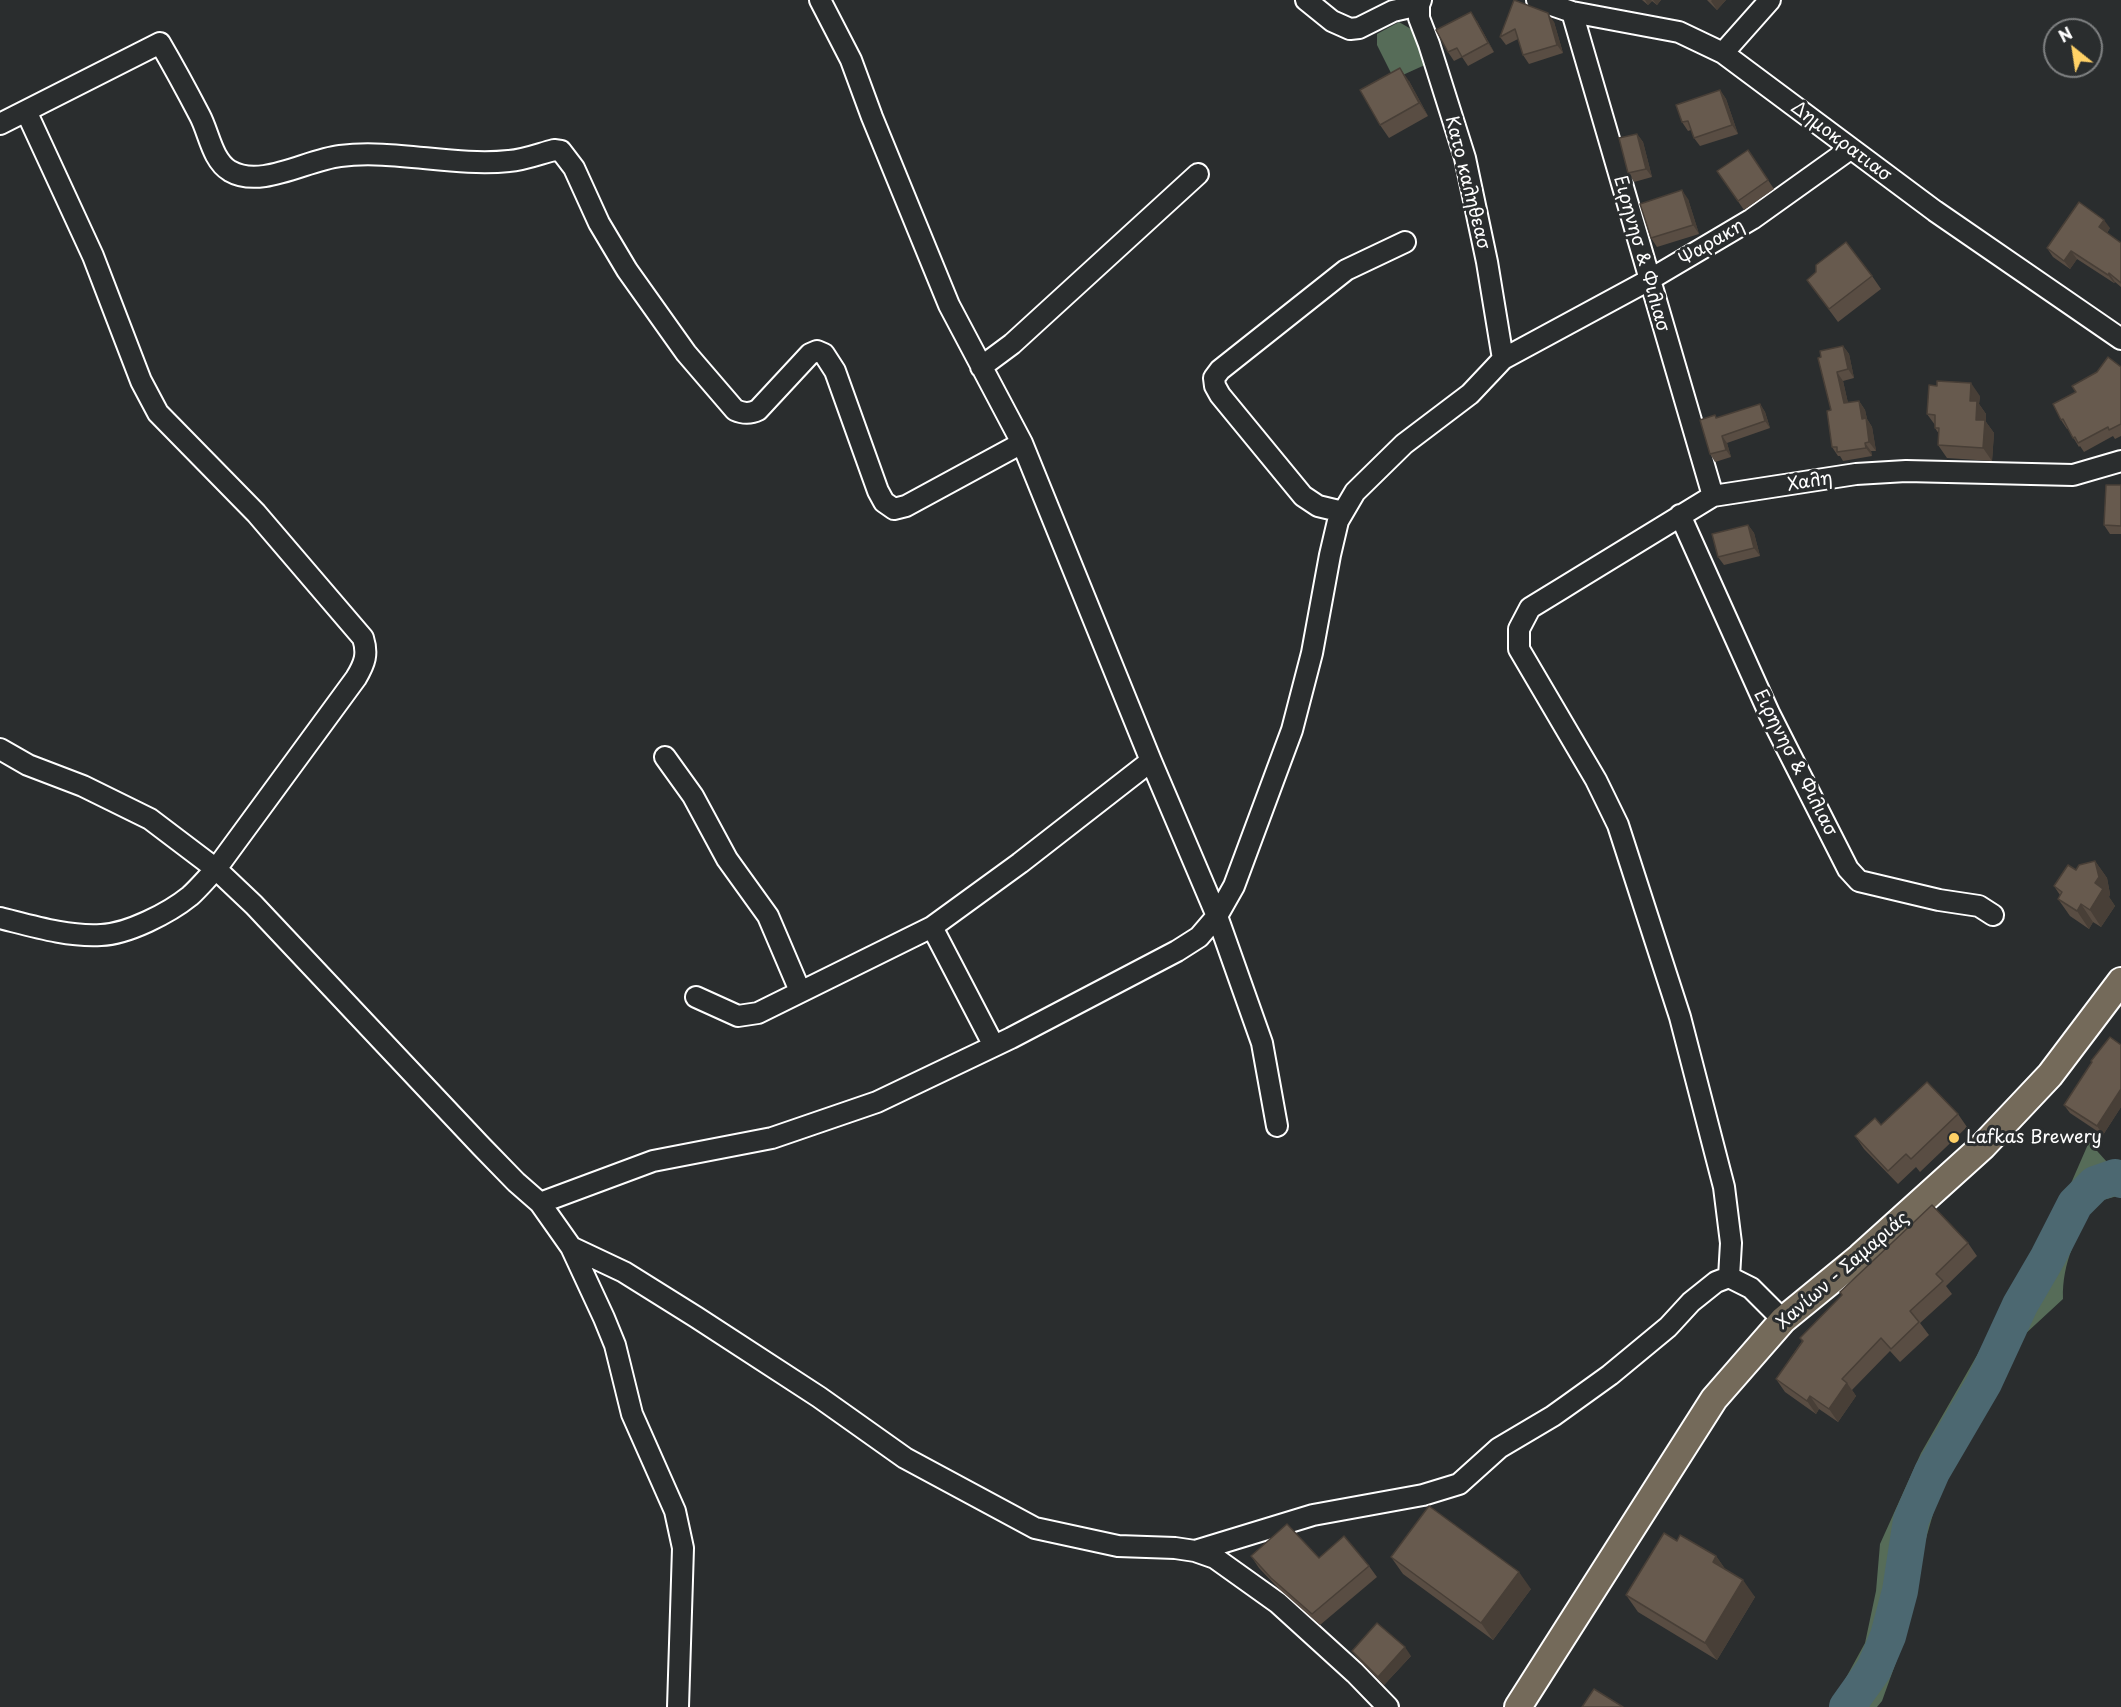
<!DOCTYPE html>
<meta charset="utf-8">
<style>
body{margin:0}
#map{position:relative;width:2121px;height:1707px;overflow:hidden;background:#2a2d2e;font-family:"Playpen Sans",sans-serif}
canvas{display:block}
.north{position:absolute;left:2043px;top:18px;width:60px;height:60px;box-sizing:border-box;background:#2a2d2e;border:2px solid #7f8182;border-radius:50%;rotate:330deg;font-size:16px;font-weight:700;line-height:24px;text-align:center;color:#fff}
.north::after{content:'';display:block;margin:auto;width:21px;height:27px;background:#ffd166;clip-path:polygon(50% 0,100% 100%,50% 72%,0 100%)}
</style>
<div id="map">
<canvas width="2121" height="1707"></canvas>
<div class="north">N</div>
</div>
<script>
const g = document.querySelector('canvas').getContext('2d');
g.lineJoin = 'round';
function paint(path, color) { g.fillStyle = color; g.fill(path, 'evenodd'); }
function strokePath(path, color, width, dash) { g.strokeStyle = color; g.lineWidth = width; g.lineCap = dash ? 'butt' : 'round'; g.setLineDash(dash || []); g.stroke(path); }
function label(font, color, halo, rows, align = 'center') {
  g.font = font + ' "Playpen Sans",sans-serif'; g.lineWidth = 6; g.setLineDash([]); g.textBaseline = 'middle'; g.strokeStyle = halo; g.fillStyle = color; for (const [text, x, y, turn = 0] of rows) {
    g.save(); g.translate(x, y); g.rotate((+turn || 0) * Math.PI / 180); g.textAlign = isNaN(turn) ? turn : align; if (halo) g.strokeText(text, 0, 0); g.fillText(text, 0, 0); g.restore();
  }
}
paint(new Path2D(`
 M1399,22l12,7 16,35 -33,15 -17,-34v-11z
 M2089,1142l18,20 14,7v26l-25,7c-19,32 -34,60 -33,97l-40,37 -86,164 -16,56 -21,95 -18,50 -5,6h-47l35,-64 11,-52 4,-47 41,-91 90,-157 61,-115z`), '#566c58');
strokePath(new Path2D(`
 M1847,1707l27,-38 14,-33 12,-45 11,-71 21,-48 52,-89 36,-78 28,-48 27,-53 20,-20 20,-7 6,3`), '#4c6871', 36);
const minor = new Path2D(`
 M820,0l31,60 21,57 77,188 73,138 129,318 66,155 45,127 15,83
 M1306,0l26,21 18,8 9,-1 34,-17 26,-6
 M1421,0l-2,5v13l10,26 36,114 22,104 16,97
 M1537,0l35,12 107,20 44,21 212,158 186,128
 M1572,12l141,484
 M1723,53l47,-53
 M0,124l160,-81c14,24 27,48 40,73 9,17 12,44 30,55 31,18 76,-11 110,-15 54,-7 115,11 169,5 15,-1 30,-7 45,-11l7,1 13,17 25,55 28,47 59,83 49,57c9,4 15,4 23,0l52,-56 7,-3 7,3 11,17 43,120 6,11 10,7 12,-3 116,-63
 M981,367l31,-23 186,-170
 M1343,512l-25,-6 -15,-10 -83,-101 -5,-9 -1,-8 6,-8 126,-100 59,-28
 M1680,515l89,198 79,156 11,12 80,19 40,6 14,9
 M0,749l28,16 55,21 67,33 66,50 38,36 227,241 35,36 24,21 31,44 33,71 11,27 17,69 43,97 8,37 -5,159
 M665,757l28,39 34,63 41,57 32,75
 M0,918c32,8 68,19 101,17 27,-1 68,-22 89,-39 9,-8 17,-18 26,-27l140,-191c9,-15 12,-24 7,-40l-107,-125 -98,-100 -17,-32 -48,-125 -67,-145
 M932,927l62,119
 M696,997l42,19 20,-3 174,-86 88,-64 131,-102
 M540,1203l113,-42 119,-23 105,-36 134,-64 166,-87 22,-14 18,-21 17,-30 58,-156 20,-77 18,-98 8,-34 17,-29 49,-48 66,-50 33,-35 146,-79 103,-61 98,-70
 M571,1247l53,25 72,45 123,80 86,61 130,70 83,18 57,2 20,3 20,7 63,45 77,70 33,34
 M1729,1277l2,-34 -7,-56 -44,-170 -62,-192 -22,-45 -77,-131v-20l11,-21 183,-112 143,-22 50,-3 167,4 48,-14
 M1195,1551l118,-36 110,-20 36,-11 40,-36 54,-32 57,-41 58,-48 23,-25 25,-20 13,-5 22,11 32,32`);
const major = new Path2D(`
 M1518,1707l196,-308 69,-79 77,-63 123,-111 67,-71 71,-94`);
strokePath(minor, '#fff', 24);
strokePath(major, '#fff', 30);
strokePath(minor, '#2a2d2e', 20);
strokePath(major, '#746a5a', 26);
paint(new Path2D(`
 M1514,0l40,22 9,31 -34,11 -6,-9 -5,-16 -12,6 -6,-8z
 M1642,0h19l-4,5 -5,-4 -4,4z
 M1707,0h19l-9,10z
 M1477,21l17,31 -26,14 -6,-9 -8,4 -6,-9z
 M1409,81l19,35 -39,22 -9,-13z
 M1720,90l6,9 12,35 -38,12 -6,-8 -3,-8 -3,1 -6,-9z
 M1637,134l6,8 9,35 -18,5 -6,-9z
 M1748,150l26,39 -30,21 -27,-39z
 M1688,199l11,35 -42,13 -6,-9z
 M2110,228l-3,5 14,10v44l-6,-5 -1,1 -37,-24 -7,10 -17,-12 -6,-9z
 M1872,276l9,13 -43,33 -31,-42z
 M1843,346l6,8 5,24 -11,3 5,22 11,-2 6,9 2,9 5,8 4,24h-5l1,5 -29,5 -3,-5h-2l-6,-9 -1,-37 -10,-53z
 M2121,367v69l-6,3 -2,-3 -29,16 -4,-6 -1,1 -11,-18h-1l-6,-9z
 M1980,396l-1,8 7,10v8l8,11 -2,28 -45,-3 -9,-13 1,-11 -4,-6v-3l-8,-11z
 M1760,404l5,8 5,16 -43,15 4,14 -16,5 -5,-8 5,-39 2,3z
 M2121,485v49h-11l-6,-9z
 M1748,525l6,8 6,23 -36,9 -6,-8z
 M2095,861l12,17 3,16 -1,3 6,9 -14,21 -8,-5 -4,7 -19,-13 -12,-17 2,-4 -6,-9 22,-16z
 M2121,1045v62l-18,28 -33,-22 -6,-8z
 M1958,1114l9,13 -47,45 -4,-5 -18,17 -34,-35 -9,-13z
 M1968,1243l9,13 -31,30 6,8 -32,29 9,12 -29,27 -10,-11 -38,39 4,6 -18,26 -19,-13 -3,5 -31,-22 -9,-13 26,-38 -2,-3z
 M1677,1541l39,15 9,13 30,28 -38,63 -79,-48 -12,-17z
 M1251,1556l118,10 8,11 -57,48 -41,-36 -20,-21z
 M1391,1557l140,32 -38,51 -90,-66z
 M1352,1651l59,5 -27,29 -26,-26z`), '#594d43');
paint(new Path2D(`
 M1645,0h6l1,1 -4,4z
 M1653,0h8l-4,5z
 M1712,0h14l-9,10 -6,-9z
 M1471,12l6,9 17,31 -6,-9z
 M1548,13l6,9 9,31 -6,-8z
 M1400,68l9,13 19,35 -9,-13z
 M1720,90l6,9 12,35 -6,-9z
 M1637,134l6,8 9,35 -6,-8z
 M1682,190l6,9 11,35 -6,-9z
 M2104,220l6,8 -5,8 -6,-9z
 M2071,251l6,8 -7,10 -6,-8z
 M2109,273l6,9 -1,1 -6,-8z
 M1843,346l6,8 5,24 -6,-9z
 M1837,372l6,9 7,31 -6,-9z
 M1971,383l9,13 -1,8 7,10v8l8,11 -2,28 -9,-13 -7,-28 -6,-19z
 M1859,401l6,9 2,9 5,8 4,24 -7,-9 -7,-23z
 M1760,404l5,8 5,16 -5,-7z
 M1722,436l5,7 4,14 -5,-7z
 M1865,443l6,8 1,5 -6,-8z
 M1748,525l6,8 6,23 -6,-8z
 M2095,861l12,17 3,16 -1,3 6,9 -14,21 -11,-17 5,-27z
 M2081,904l12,18 -4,7 -12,-18z
 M2121,1089v18l-18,28 -6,-9z
 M1847,1383l9,13 -18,26 -9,-13z
 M1810,1396l9,13 -3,5 -9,-13z
 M1716,1556l12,17 -15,-11z
 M1519,1572l12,17 -38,51 -12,-17z
 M1743,1580l12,17 -38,63 -12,-17z
 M1405,1647l6,9 -27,29 -6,-8z`), '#483f37');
const building = new Path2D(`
 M1514,0l34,13 9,32 -34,10 -8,-26 -15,8z
 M1471,12l17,31 -26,14 -5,-9 -9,4 -12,-22z
 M1400,68l19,35 -39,22 -20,-35z
 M1720,90l12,35 -38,13 -6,-17 -6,1 -6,-17z
 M1637,134l9,35 -18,4 -9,-35z
 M1748,150l20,30 -30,21 -21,-30z
 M1682,190l11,35 -42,13 -11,-34z
 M2079,202l25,18 -5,7 22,16v40l-12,-10 -1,2 -37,-24 -7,10 -17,-13z
 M1846,242l26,34 -43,33 -22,-29 9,-8v-7z
 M1843,346l5,23 -11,3 7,31 15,-2 3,18 4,-1 3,24 -4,1 1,5 -29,4v-5h-5l-5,-36 4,-1 -13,-52 3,-1 -1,-6z
 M2108,357l13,10v57l-12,6 -1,-3 -30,16 -3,-6 -2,1 -10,-19 -2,1 -8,-16 23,-12 -4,-6 25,-14z
 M1937,381l34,2 -1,18h7l-1,19h9l-2,28 -45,-3 1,-17h-4v-13l-8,-1 2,-29 8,1z
 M1760,404l5,17 -43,15 4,14 -16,4 -10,-34 15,-5 1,3z
 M2106,485h15v41l-17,-1z
 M1748,525l6,23 -36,9 -6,-23z
 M2095,861l4,16 -4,6 8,6 -13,21 -9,-6 -4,7 -19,-12 4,-7 -8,-6 14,-21 8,5 3,-5z
 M2110,1037l11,8v44l-24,37 -33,-21 28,-43 -1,-1z
 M1927,1082l31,32 -47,45 -5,-5 -18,17 -33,-35 20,-18 6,7z
 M1932,1205l36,38 -32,31 7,7 -33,30 9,11 -28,27 -10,-11 -39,41 5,4 -18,26 -19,-13 -3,5 -31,-22 27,-38 -3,-3 42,-43 -2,-3z
 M1429,1506l90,66 -38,51 -90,-66z
 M1287,1524l32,34 25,-22 25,30 -57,48 -41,-36 -20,-22z
 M1664,1533l13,8 3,-6 36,21 -3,6 30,18 -38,63 -79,-48z
 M1377,1623l28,24 -27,30 -26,-26z
 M1594,1689l29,18h-41z`);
paint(building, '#675a4e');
strokePath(building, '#483f37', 1.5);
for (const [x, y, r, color] of [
 [1954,1138,6,"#ffd166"]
]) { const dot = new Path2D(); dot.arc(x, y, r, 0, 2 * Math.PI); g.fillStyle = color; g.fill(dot); strokePath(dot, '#2a2d2e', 2); }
label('18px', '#fff', '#2a2d2e', [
 ["Δημοκρατιασ",1841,142,37],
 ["Κατο καληθεασ",1467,183,76],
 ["Ψαρακη",1712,243,-31],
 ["Ειρηνησ & Φιλιασ",1641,254,74],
 ["Χαλη",1810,482,-9],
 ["Ειρηνησ & Φιλιασ",1795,763,63],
 ["Χανίων - Σαμαριάς",1843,1271,-41]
]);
label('18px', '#fff', '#2a2d2e', [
 ["Lafkas Brewery",1966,1138]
], 'left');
</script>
